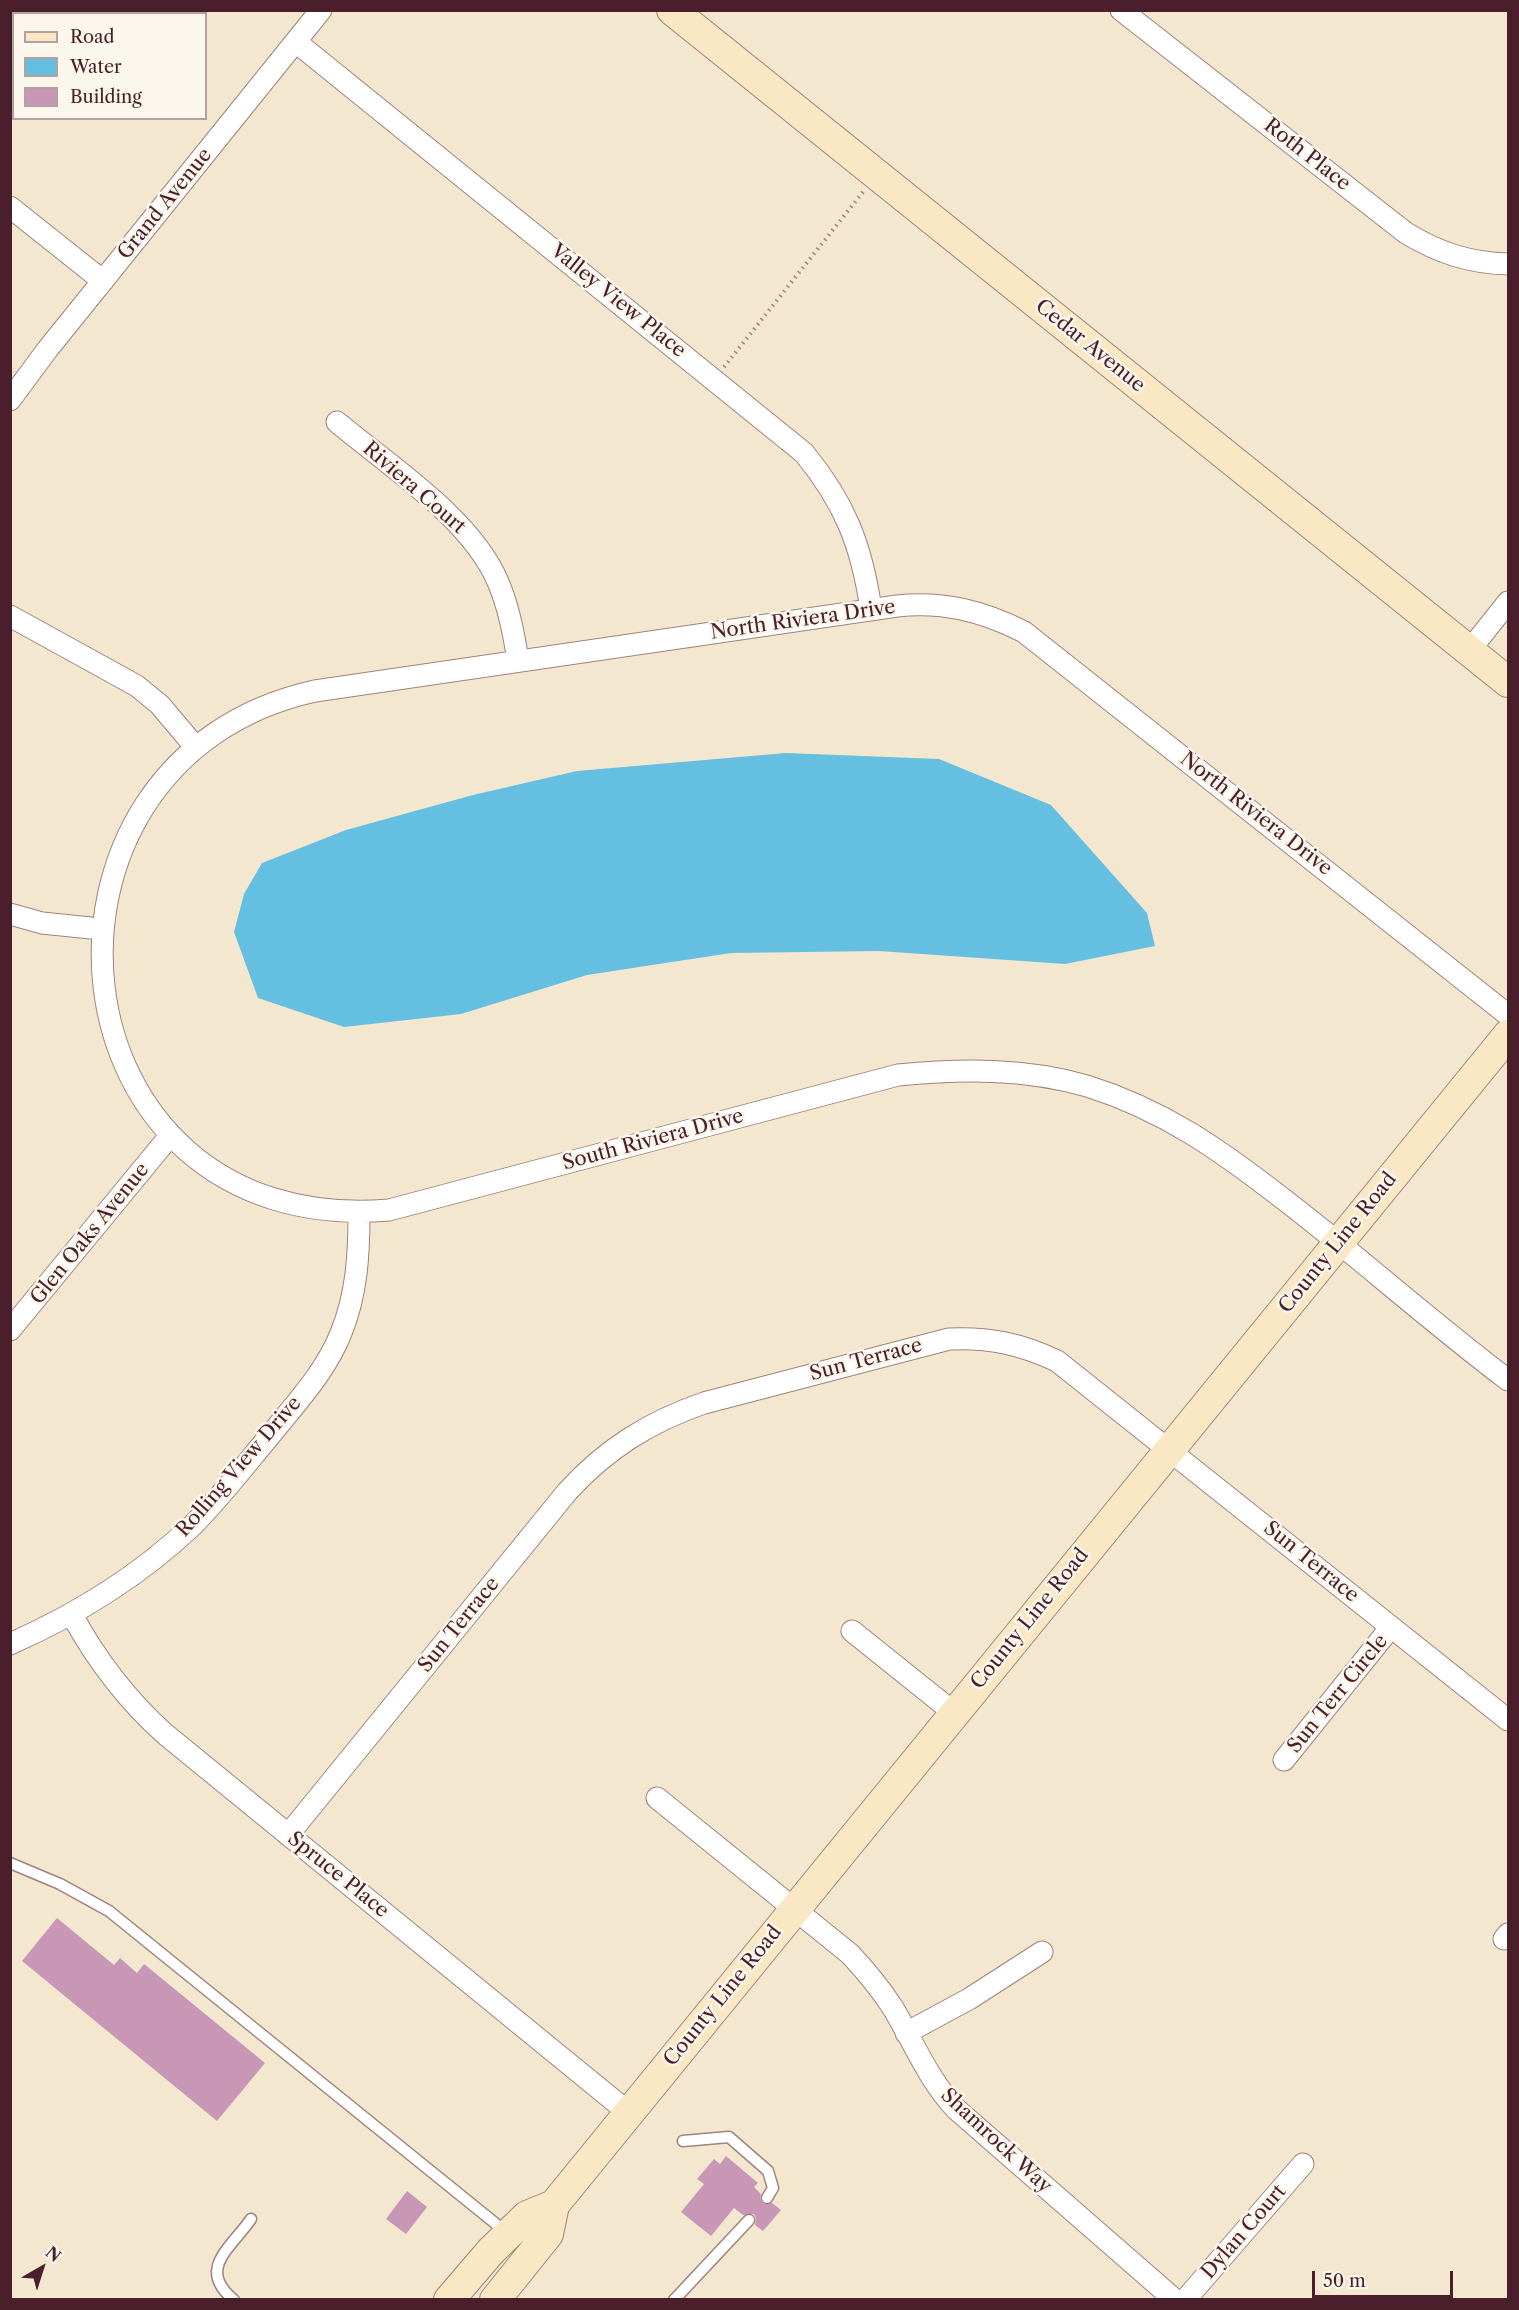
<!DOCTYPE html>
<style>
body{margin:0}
#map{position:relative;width:1519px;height:2310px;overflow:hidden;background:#f4e7cf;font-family:"Libre Caslon Text",serif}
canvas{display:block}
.frame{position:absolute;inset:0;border:12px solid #4a1f2b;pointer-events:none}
.legend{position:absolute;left:12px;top:12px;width:195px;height:108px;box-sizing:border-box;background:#fbf7ec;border:2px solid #b4a19f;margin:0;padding:8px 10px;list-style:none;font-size:18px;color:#4a1f2b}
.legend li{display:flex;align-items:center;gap:12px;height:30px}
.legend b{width:30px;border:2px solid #b4a19f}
.north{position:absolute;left:12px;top:2238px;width:60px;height:60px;-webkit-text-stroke:4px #fbf7ec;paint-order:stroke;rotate:39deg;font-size:16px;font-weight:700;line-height:24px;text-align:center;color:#4a1f2b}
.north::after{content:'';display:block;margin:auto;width:21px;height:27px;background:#4a1f2b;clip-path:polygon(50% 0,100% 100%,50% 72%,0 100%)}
.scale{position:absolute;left:1312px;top:2271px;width:141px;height:27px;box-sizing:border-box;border:3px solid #4a1f2b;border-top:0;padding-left:8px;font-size:18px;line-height:21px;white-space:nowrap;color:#4a1f2b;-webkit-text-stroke:4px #fbf7ec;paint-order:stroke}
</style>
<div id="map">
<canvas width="1519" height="2310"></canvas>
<div class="frame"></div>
<ul class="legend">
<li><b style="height:8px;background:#fae7c3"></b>Road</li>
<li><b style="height:16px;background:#64bfe1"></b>Water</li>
<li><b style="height:16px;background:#c897b6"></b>Building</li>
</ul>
<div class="north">N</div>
<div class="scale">50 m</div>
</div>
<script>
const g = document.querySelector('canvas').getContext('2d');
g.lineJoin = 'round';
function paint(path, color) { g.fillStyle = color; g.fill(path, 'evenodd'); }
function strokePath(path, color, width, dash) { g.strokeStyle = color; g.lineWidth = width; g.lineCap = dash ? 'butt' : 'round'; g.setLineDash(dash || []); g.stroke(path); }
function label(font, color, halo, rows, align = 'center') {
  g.font = font + ' "Libre Caslon Text",serif'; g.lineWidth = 5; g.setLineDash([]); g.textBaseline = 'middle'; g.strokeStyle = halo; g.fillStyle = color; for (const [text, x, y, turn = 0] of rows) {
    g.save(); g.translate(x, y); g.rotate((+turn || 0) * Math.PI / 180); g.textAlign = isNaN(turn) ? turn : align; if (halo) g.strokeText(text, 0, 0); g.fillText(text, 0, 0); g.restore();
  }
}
paint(new Path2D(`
 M786,753l153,6 112,46 96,108 8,33 -90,18 -186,-13 -148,2 -144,22 -126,39 -117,13 -86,-29 -24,-66 10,-38 18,-31 84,-33 127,-35 104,-24z`), '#64bfe1');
paint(new Path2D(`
 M57,1918l57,47 6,-7 17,15 7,-9 121,99 -48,58 -195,-160z
 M726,2156l32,27 -4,4 7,7 -1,4 3,6 9,-1 9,7 -18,21 -8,-6 1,-7 -2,-4 -11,1 -9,-7 -23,28 -30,-24 23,-28 -7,-5 17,-20 6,5z
 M407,2191l20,16 -21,27 -20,-15z`), '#c897b6');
const lane = new Path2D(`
 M10,1863l50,21 49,27 397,321
 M683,2141l46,-4 39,34 5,17 -6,10
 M234,2300c-38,-31 -3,-52 17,-81
 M674,2300l75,-80`);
const street = new Path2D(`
 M1121,10l285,223c33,20 64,30 102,31
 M296,42l508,411c41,50 58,93 67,157
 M10,207l93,74
 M10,400l37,-50 274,-340
 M337,422c52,44 134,96 161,160 11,25 16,52 20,79
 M10,616l127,70 23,19 32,38
 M1469,651l39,-49
 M10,914l32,9 49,5
 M1508,1015l-484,-383c-41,-21 -81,-31 -127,-26l-582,85c-315,69 -272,548 74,519l509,-135c64,-6 127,-7 189,11 77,24 133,64 195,112 77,59 149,124 226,182
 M10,1330l159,-193
 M72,1615c25,46 54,84 93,119l464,379
 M852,1631l101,81
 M10,1644c68,-30 128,-67 182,-118 29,-29 54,-62 80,-93 25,-31 54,-62 69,-100 16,-39 18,-79 18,-120
 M1284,1760l107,-133
 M657,1798l193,156c16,17 30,34 43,54 21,35 35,71 63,101l219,191
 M288,1835l279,-343c39,-43 82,-70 137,-89l245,-64c40,-2 72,5 108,22l451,359
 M1504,1939l4,-5
 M906,2033l63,-34 73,-47
 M1185,2300l118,-136`);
const secondary = new Path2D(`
 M672,10l836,672
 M449,2300l42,-49 36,-35 27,-11
 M495,2300l53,-66 6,-29 954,-1170`);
strokePath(lane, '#9f837d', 13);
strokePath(street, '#9f837d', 23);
strokePath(secondary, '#9f837d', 32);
strokePath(new Path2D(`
 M724,367l139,-175`), '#9f837d', 4, [1.5, 4.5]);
strokePath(lane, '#fff', 10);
strokePath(street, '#fff', 21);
strokePath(secondary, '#fae7c3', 30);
label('20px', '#4a1f2b', '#fbf7ec', [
 ["Roth Place",1307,155,38],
 ["Grand Avenue",165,204,-51],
 ["Valley View Place",618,301,39],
 ["Cedar Avenue",1090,346,39],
 ["Riviera Court",414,488,41],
 ["North Riviera Drive",803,620,-8],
 ["North Riviera Drive",1256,814,38],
 ["South Riviera Drive",653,1140,-15],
 ["Glen Oaks Avenue",90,1234,-51],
 ["County Line Road",1338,1243,-51],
 ["Sun Terrace",866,1360,-15],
 ["Rolling View Drive",239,1467,-49],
 ["Sun Terrace",1311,1562,39],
 ["County Line Road",1030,1619,-51],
 ["Sun Terrace",459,1625,-51],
 ["Sun Terr Circle",1338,1694,-51],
 ["Spruce Place",338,1875,39],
 ["County Line Road",723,1996,-51],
 ["Shamrock Way",996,2141,43],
 ["Dylan Court",1244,2232,-49]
]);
</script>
